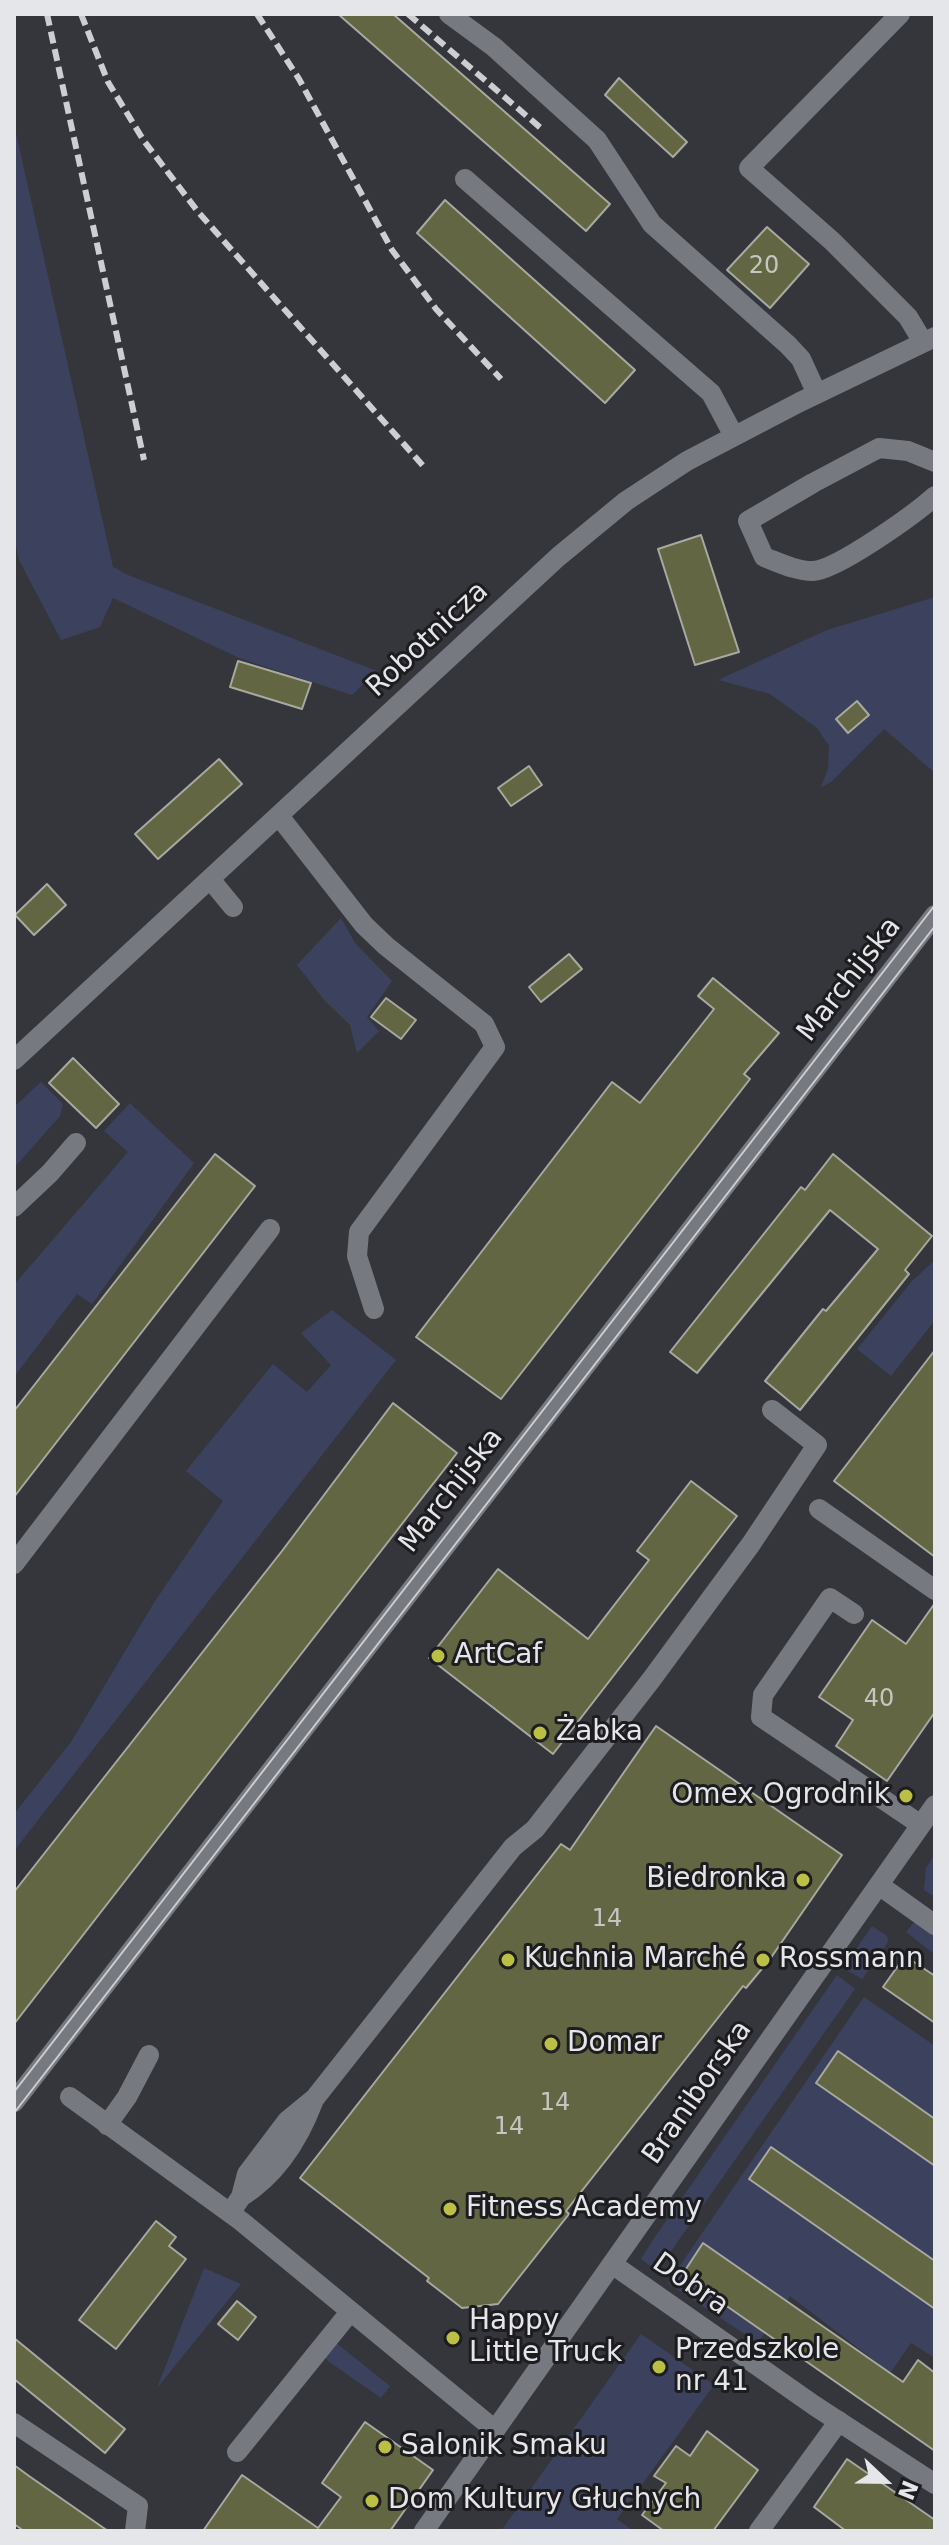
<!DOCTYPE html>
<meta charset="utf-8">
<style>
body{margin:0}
#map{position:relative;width:949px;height:2545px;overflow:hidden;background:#34363c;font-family:"DejaVu Sans",sans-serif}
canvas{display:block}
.frame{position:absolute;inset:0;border:16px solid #e5e6ea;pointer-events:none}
.north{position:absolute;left:845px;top:2441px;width:80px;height:80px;-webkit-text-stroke:6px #1d1d20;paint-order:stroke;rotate:112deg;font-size:22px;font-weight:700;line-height:32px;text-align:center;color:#e5e6ea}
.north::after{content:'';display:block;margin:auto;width:28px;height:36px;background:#e5e6ea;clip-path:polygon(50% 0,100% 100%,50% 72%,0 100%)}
</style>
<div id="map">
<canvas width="949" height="2545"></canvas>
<div class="frame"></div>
<div class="north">N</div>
</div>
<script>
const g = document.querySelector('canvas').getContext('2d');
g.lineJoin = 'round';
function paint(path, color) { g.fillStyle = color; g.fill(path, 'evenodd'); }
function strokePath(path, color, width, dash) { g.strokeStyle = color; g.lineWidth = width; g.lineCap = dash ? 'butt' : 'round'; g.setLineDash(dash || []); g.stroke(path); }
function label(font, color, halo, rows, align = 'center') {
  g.font = font + ' "DejaVu Sans",sans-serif'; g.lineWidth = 6; g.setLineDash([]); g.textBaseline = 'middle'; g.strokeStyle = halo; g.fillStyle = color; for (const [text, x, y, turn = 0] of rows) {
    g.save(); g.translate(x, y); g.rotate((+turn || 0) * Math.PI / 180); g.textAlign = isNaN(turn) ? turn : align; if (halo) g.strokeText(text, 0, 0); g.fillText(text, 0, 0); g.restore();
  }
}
paint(new Path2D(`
 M14,124l99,443 15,8 249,96 -25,24 -113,-37 -126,-60 -13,29 -39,13 -42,-80 -5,-23z
 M935,597v176l-51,-44 -53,53 -10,5 7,-18 1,-23 -12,-18 -47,-34 -52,-14 109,-50z
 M341,918l14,25 37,38 -25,36 12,14 -22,22 -7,-28 -25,-24 -28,-36z
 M41,1082l22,22 -3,12 -46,52v-61z
 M130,1103l64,60 -102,141 -15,-10 -63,83v-92l114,-133 -24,-21z
 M935,1260v60l-44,56 -34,-27 55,-68z
 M332,1310l64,50 -382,491v-37l57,-72 84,-141 68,-100 -37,-30 87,-107 34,28 24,-27 -30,-32z
 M935,1854v43l-11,-7 2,-22z
 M917,1919l18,13 -2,21 -27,-21z
 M872,1926l15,10 1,6 -26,37 -19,-11z
 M837,1975l18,14 -198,282 -16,-12 14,-22z
 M864,1997l71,49v312l-24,-15 -43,62 -13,-9 24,-32 -89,-68 -32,47 -90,-60z
 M204,2268l37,16 -84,104z
 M641,2334l73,51 -97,134 16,12h-132z
 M335,2342l55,44 -9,12 -53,-37 -3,-4z`), '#3c425e');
const building = new Path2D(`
 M338,14h55l217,190 -24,27z
 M619,78l68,64 -14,15 -68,-62z
 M445,200l190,170 -30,33 -188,-170z
 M767,227l42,37 -39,44 -43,-38z
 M701,535l38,117 -44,13 -37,-116z
 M238,661l73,22 -9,26 -72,-22z
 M857,701l12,14 -21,18 -12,-14z
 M219,759l23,25 -84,75 -23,-25z
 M529,766l13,19 -31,21 -13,-18z
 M47,884l19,21 -32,30 -19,-20z
 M569,954l13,15 -41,33 -12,-15z
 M713,978l66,55 -35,41 6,5 -249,320 -85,-62 196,-255 28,21 74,-94 -16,-13z
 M386,998l30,22 -15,19 -30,-22z
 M73,1058l46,46 -23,24 -47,-45z
 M215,1154l40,32 -241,311v-86z
 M833,1154l99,82 -27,34 4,4 -109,136 -35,-29 58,-72 3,2 52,-62 -48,-39 -133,163 -27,-21 131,-165 4,3z
 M935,1350v207l-101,-76z
 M393,1403l64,50 -443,571v-132l268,-341z
 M691,1481l46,35 -184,238 -124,-96 69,-89 90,70 61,-79 -12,-9z
 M935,1603v109l-48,69 -51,-35 17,-26 -34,-23 53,-77 34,24z
 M656,1726l186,129 -72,104 -24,29 -3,-2 -177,225 3,3 -71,90 -36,4 -35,-27 2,-3 -129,-100 261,-334 9,6z
 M905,1956l30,20v47l-52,-36z
 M838,2051l97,68v47l-119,-83z
 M771,2147l164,114v48l-186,-130z
 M156,2221l20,16 -7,9 17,13 -70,90 -37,-29z
 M703,2243l200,139 15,-22 17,13v78l-253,-176z
 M237,2301l19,16 -18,23 -20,-16z
 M14,2338l111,91 -20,24 -91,-74z
 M365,2422l68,48 -43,61h-187l39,-56 76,53 23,-31 -19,-14z
 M707,2431l51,39 -45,61h-49l-22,-16 24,-32 -12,-7 22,-30 14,10z
 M847,2459l88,61v11h-89l-32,-24z
 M14,2465l15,11 79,55h-84l-10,-7z`);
paint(building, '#636642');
strokePath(building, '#a8a9a1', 2);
strokePath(new Path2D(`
 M449,14l45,33 103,93 55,84 136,121 13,14 16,35
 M900,14l-151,154 83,73 76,76 15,25
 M465,179l246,214 23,43
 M935,462l-27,-11 -29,-3 -66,35 -65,38 16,36c16,6 32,14 49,14 24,-1 102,-57 122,-75
 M279,816l85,109 22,21 98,78 11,23 -136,185 -2,24 17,53
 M210,879l23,28
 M14,1060l544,-503 68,-56 61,-40 113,-59 135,-65
 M14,1207l36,-34 26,-30
 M819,1509l116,81
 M14,1564l256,-335
 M854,1614l-24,-16 -67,97 -2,22 160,108
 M879,1885l56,40
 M70,2097l171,124 254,209
 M14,2102l921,-1187
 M107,2125l20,-28 22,-42
 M241,2197c35,-22 58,-58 72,-95
 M230,2213l11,-16 6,-23 40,-53 28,-23 198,-251 22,-18 116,-149 100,-136 66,-99 -45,-35
 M612,2264l203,142 120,78
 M14,2423l124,83 -3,25
 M237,2452l113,-140
 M424,2531l511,-726
 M759,2531l80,-110`), '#777980', 20);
strokePath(new Path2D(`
 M14,2092l921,-1187
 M14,2113l921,-1187`), '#cdced2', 2);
strokePath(new Path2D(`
 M47,14l97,446
 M81,14l27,68 36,59 55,72 226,255
 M257,14l42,65 93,171 44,59 65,70
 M408,14l135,116`), '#cdced2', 6, [12, 6]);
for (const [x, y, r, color] of [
 [438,1656,8,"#bbc044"],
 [540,1733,8,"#bbc044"],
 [906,1796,8,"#bbc044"],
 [803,1880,8,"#bbc044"],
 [508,1960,8,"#bbc044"],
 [763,1960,8,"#bbc044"],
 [551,2044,8,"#bbc044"],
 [450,2209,8,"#bbc044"],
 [453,2338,8,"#bbc044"],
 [659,2367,8,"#bbc044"],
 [385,2447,8,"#bbc044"],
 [372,2501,8,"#bbc044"]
]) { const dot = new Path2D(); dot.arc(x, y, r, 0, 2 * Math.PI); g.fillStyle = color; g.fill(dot); strokePath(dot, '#1d1d20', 3); }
label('24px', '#c4c6c0', null, [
 ["20",764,267],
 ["40",879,1700],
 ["14",607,1920],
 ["14",555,2104],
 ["14",509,2128]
]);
label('28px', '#e5e6ea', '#1d1d20', [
 ["Robotnicza",428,640,-43],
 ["Marchijska",850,980,-52],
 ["Marchijska",452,1491,-52],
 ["Braniborska",698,2093,-55],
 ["Dobra",690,2285,35]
]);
label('28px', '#e5e6ea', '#1d1d20', [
 ["ArtCaf",454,1656],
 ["Żabka",556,1733],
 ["Omex Ogrodnik",890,1796,"right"],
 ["Biedronka",787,1880,"right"],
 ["Kuchnia Marché",524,1960],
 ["Rossmann",779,1960],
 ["Domar",567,2044],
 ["Fitness Academy",466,2209],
 ["Happy",469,2322],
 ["Little Truck",469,2354],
 ["Przedszkole",675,2351],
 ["nr 41",675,2383],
 ["Salonik Smaku",401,2447],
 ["Dom Kultury Głuchych",388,2501]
], 'left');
</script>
